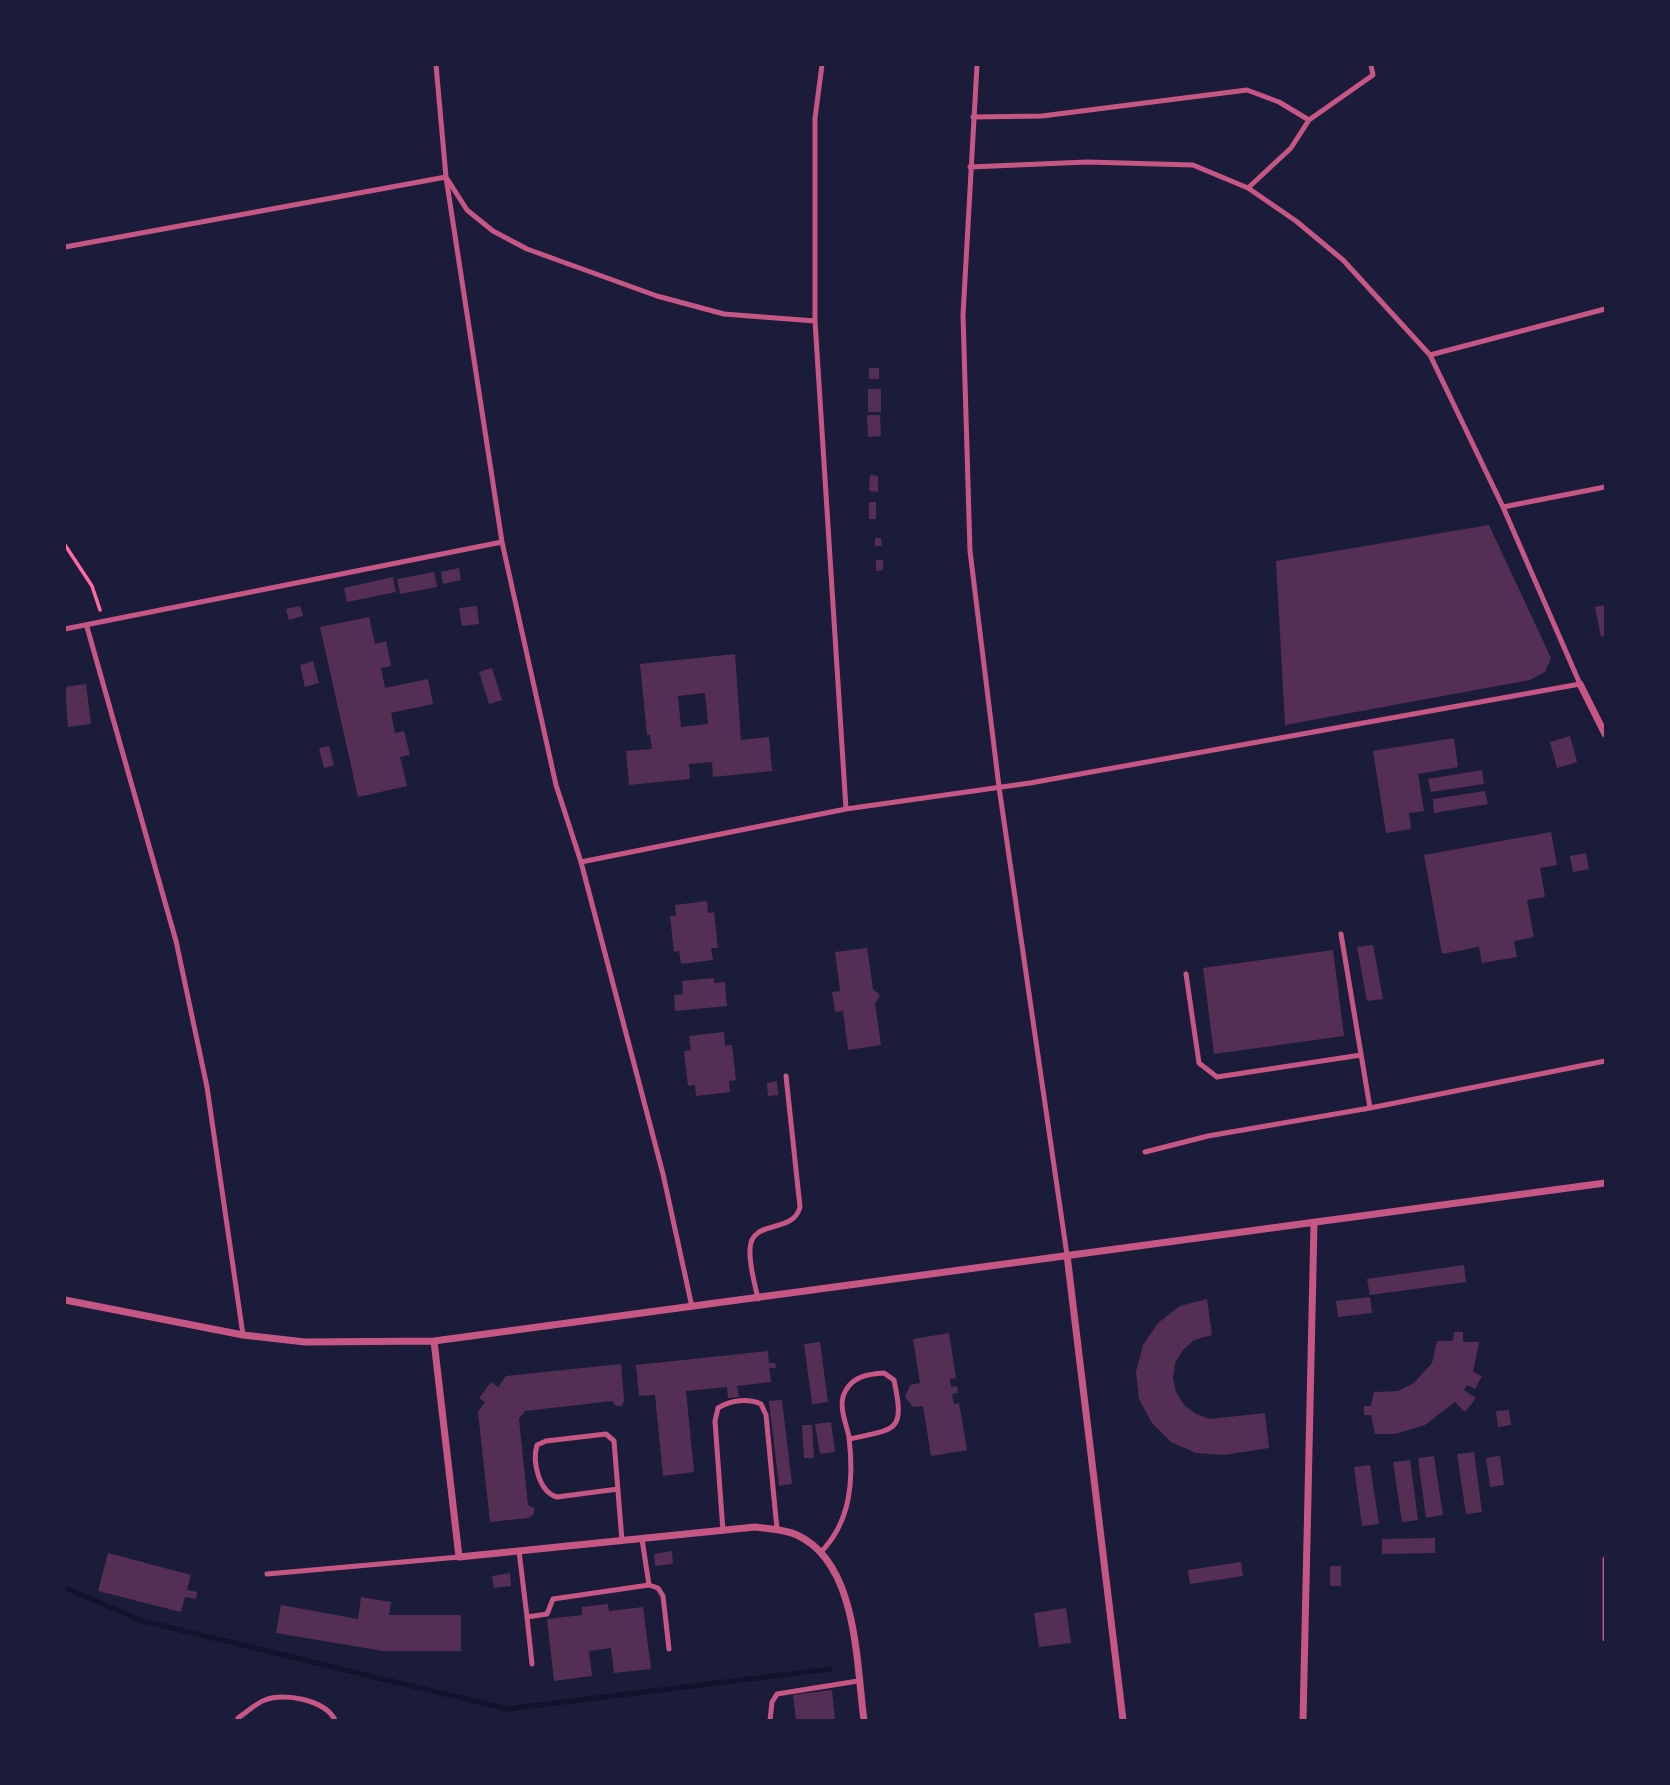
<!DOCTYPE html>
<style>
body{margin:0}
#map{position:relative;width:1670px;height:1785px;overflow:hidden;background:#1b1b3a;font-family:Cabin,sans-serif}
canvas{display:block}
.frame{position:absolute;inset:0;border:66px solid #1b1b3a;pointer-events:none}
</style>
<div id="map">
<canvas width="1670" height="1785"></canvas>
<div class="frame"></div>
</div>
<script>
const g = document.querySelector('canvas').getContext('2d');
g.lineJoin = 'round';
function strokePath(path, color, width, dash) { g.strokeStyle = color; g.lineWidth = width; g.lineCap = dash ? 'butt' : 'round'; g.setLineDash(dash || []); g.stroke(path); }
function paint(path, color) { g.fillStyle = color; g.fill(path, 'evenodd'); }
strokePath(new Path2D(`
 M65,1588l78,33 364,88 323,-40`), '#12122b', 5);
paint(new Path2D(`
 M869,368h10v11h-10z
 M868,389h13v23h-13z
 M867,415h13l1,21 -13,1z
 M870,475l8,1v16l-9,-1z
 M869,502h7v17h-7z
 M1489,525l62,133 -6,14 -15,8 -245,45 -9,-164z
 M875,538h6l1,8h-7z
 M876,560h7v10l-7,1z
 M459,568l2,12 -18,4 -2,-12z
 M434,572l3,15 -37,7 -3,-15z
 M393,577l3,15 -49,10 -3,-14z
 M1605,605v31l-4,1 -6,-30z
 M300,606l3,10 -14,4 -3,-11z
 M477,606l2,18 -17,2 -3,-18z
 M369,617l6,27 11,-3 5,25 -10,2 4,20 43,-9 5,25 -42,9 4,20 9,-2 6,24 -10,2 7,29 -49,11 -38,-170z
 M735,654l6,86 28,-3 3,34 -59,6 -1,-15 -23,2 1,15 -61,6 -3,-34 26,-2 -2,-14h-3l-7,-71zM705,693l3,31 -27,3 -3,-31z
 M313,661l6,22 -14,4 -5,-22z
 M492,668l10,32 -13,4 -10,-32z
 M86,684l5,40 -23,3 -3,-40z
 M1570,736l7,26 -20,6 -7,-26z
 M1454,738l4,29 -40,7 6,37 -15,2 2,16 -25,4 -13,-82z
 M329,746l5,19 -10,3 -5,-20z
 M1482,770l2,14 -53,8 -3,-13z
 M1485,791l3,13 -54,9 -1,-14z
 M1551,832l6,33 -17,3 5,29 -18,3 7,37 -20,4 3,16 -35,6 -3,-16 -37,7 -18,-99z
 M1586,853l3,16 -16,3 -3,-16z
 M707,901l1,12 6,-1 4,36h-7l2,12 -32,4 -2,-13 -5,1 -4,-36h6l-1,-11z
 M1373,945l10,54 -16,2 -10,-54z
 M867,948l6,41 7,6 -5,9 6,41 -33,5 -5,-39 -8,1 -3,-20 8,-1 -5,-39z
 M1333,950l11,86 -130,18 -11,-86z
 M714,978v5l11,-1 2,24 -52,5 -1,-16 9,-1 -1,-13z
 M724,1032l1,14 7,-1 4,35 -7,1 1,11 -34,4 -1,-11 -7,1 -4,-35 7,-1 -2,-14z
 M777,1081l1,14 -10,1 -1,-13z
 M1464,1265l2,17 -96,13 -3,-16z
 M1370,1297l2,16 -34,4 -2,-16z
 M1207,1299l5,36 -18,5 -11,10 -8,13 -2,15 3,14 8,13 12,9 14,5 55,-6 4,35 -45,7 -28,-2 -25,-11 -19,-19 -13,-24 -3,-27 7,-27 15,-22 22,-17z
 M1454,1332h9v10h16l-6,30 9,4 -7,13 -8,-4 -3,5 12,8 -11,14 -10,-10 -30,23 -30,9h-20l-4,-19h-7v-9h7l3,-14 24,-1 16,-8 18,-20 5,-22h16z
 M949,1333l7,45 -6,1 1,8 6,-1 1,7 -6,1 2,10 5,-1 8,47 -36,6 -8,-50 -10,1 -8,-10 5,-12 10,-2 -7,-44z
 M820,1342l8,60 -16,2 -8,-60z
 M768,1351l1,12h6l1,5h-7l2,14 -34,4 2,11 -11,1 -1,-11 -41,4 8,81 -31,4 -8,-81 -16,1 -3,-31z
 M621,1364l3,36 -2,6h-6l-4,-5 -87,10 -6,8 9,86 6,3v6l-6,4 -38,4 -12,-110 7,-10 -6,-4 12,-16 7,5 8,-11z
 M782,1400l10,84 -13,2 -10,-85z
 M1509,1410l2,15 -13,2 -2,-16z
 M831,1422l4,30 -15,2 -5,-30z
 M802,1425h10l2,33h-10z
 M1474,1452l8,60 -16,2 -9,-60z
 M1434,1456l9,59 -17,3 -8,-60z
 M1500,1456l4,29 -14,2 -4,-29z
 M1410,1460l8,60 -16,2 -9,-60z
 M1370,1465l9,59 -17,2 -8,-59z
 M1435,1538v15l-53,1v-15z
 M672,1551l1,13 -18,2 -1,-12z
 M108,1553l83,22 -4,15 10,2 -1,7 -11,-2 -4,15 -83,-21z
 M1241,1562l2,14 -53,8 -2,-14z
 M1330,1566h11v20h-11z
 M510,1573l1,13 -17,2 -2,-12z
 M361,1597l30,5 -2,13h72v36h-78l-107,-18 5,-28 77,14z
 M608,1604l1,7 34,-4 8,62 -37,4 -3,-25 -22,3 3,25 -38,5 -7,-62 35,-4v-8z
 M1066,1608l5,35 -32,4 -5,-34z
 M832,1690l3,30h-39l-3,-25z`), '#542f53');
strokePath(new Path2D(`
 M65,545l27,41 8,24`), '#ff6b9d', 3.5);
strokePath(new Path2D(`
 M436,65l10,112 56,365 54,243 25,77 82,312 29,133
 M822,65l-7,53v203l31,488
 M977,65l-14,250 7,236 29,236 68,468
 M973,117l69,-1 205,-26 32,12 30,18
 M1248,188l43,-40 18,-28 64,-45 -2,-10
 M65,247l381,-70 21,33 26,21 34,18 130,47 67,18 91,7
 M1430,355l175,-46
 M1503,507l102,-20
 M87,627l89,314 31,146 36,248
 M65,629l437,-87
 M581,862l265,-53 184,-26 550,-99 -77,-177 -73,-152 -87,-95 -47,-39 -48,-33 -55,-23 -106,-3 -117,5
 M1341,934l29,174
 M1186,974l13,89 18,14 144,-22
 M1145,1152l63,-16 162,-28 235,-47
 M758,1299c-3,-15 -9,-34 -8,-50 1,-31 43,-14 50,-42l-14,-131
 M618,1489l-61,8c-18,-5 -25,-35 -20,-52l9,-4 60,-7 8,7 8,100
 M723,1531l-8,-110 3,-13c13,-8 30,-10 43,-4l5,11 11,114
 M642,1539l7,46
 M519,1551l8,66
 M820,1553c31,-31 34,-73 29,-116 -3,-15 -12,-33 -3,-47 8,-14 23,-16 38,-17l10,7c11,52 3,49 -45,59
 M1605,1559v80
 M267,1574l192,-17
 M532,1664l-5,-47 20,-3 6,-15 96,-14 9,3 5,8 6,53
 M238,1718c8,-5 18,-15 27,-18 19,-8 60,0 70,20
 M770,1720l2,-18 5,-8 81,-13`), '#c65784', 5);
strokePath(new Path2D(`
 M1580,684l25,50
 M1067,1255l56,465
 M65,1300l178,35 62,7 129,-1 1171,-158
 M434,1341l25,216 296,-30c14,2 29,2 42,8 61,28 59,128 67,185
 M1303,1720l11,-496`), '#c65784', 7);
</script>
